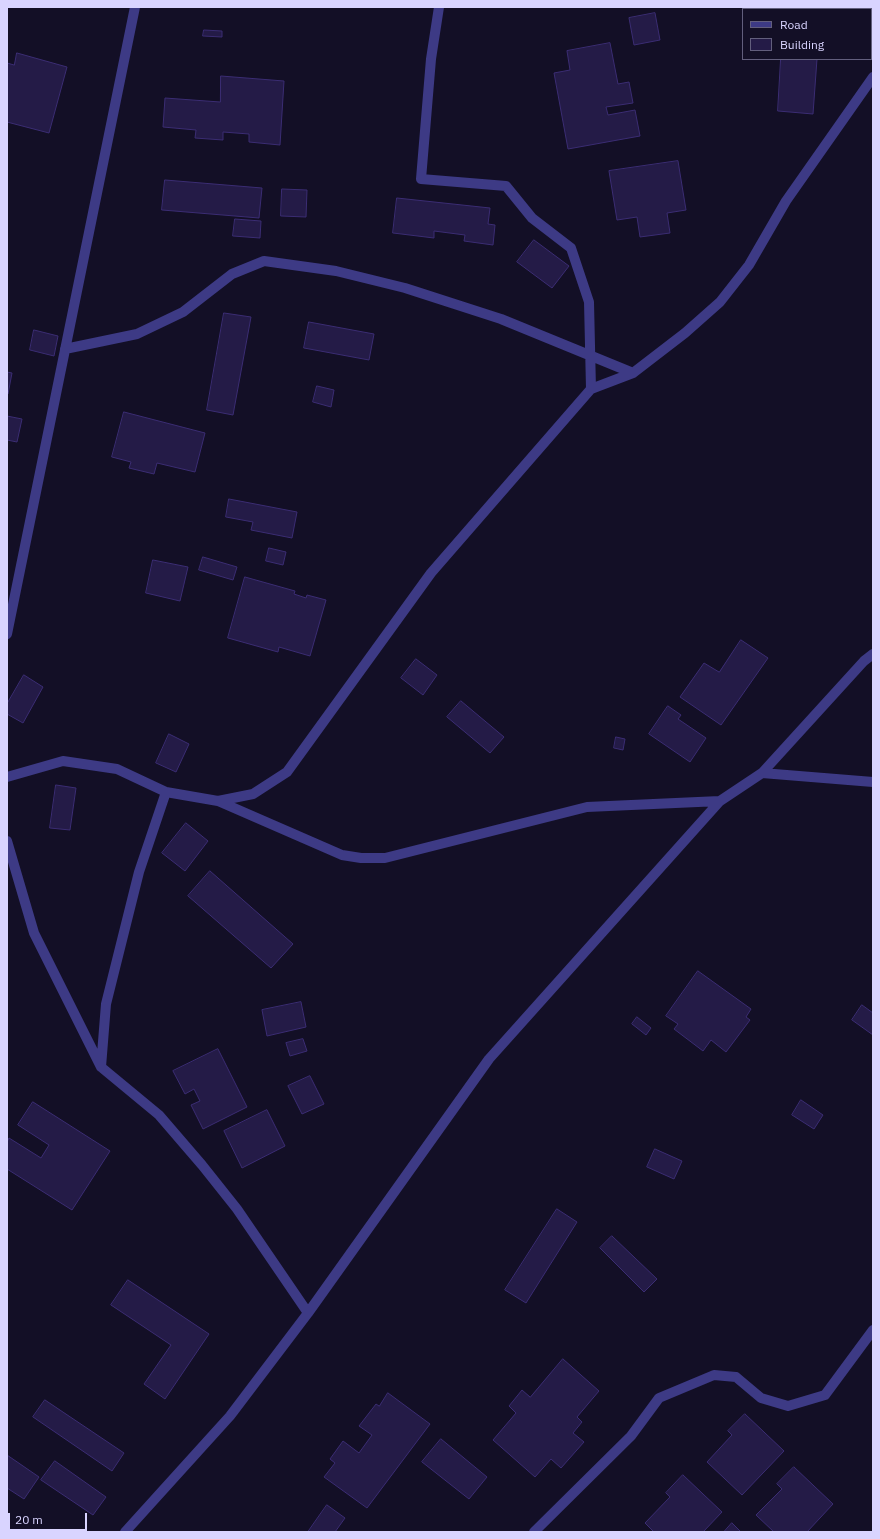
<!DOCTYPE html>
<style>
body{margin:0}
#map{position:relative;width:880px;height:1539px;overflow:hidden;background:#130f26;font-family:"IBM Plex Sans",sans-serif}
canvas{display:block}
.frame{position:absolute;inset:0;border:8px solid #d9d4ff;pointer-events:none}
.legend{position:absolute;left:742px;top:8px;width:130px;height:52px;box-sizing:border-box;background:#130f26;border:1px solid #625e7d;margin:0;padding:5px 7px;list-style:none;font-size:12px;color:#d9d4ff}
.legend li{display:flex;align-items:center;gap:8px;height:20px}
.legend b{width:20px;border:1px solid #625e7d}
.scale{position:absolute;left:8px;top:1513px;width:79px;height:18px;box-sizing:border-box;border:2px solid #d9d4ff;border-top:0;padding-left:5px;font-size:12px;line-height:14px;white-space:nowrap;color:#d9d4ff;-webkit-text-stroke:3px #130f26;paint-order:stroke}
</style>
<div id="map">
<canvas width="880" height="1539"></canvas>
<div class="frame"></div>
<ul class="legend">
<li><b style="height:5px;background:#3d3a85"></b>Road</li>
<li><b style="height:11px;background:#241b47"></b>Building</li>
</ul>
<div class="scale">20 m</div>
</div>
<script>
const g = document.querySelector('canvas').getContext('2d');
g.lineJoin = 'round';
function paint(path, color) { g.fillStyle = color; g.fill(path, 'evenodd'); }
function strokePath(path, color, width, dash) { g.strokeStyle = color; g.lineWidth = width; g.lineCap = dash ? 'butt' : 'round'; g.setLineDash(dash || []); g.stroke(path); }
const building = new Path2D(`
 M655,13l5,27 -26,5 -5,-27z
 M204,30l18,1v6l-19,-1z
 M610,43l8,41 11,-2 4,21 -27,4 2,8 27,-5 5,26 -72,13 -14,-76 16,-3 -3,-19z
 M17,53l50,14 -18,66 -42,-11v-59l7,2z
 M781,59h36l-4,55 -35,-3z
 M221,76l63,5 -4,64 -31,-3v-8l-26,-2v8l-28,-2 1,-8 -33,-3 2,-29 55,4z
 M678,161l8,49 -19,3 3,20 -30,4 -3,-20 -20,3 -8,-49z
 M165,180l97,8 -3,30 -97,-8z
 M282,189l25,1 -1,27 -25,-1z
 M397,198l93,10 -2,16 7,1 -2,20 -29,-4 1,-6 -31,-4v7l-41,-5z
 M235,219l26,2 -1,17 -27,-2z
 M534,240l35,26 -17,22 -35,-26z
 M224,313l27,4 -18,98 -26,-5z
 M309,322l65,12 -5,26 -65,-12z
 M34,330l24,6 -4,20 -24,-6z
 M7,372l5,1 -4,21h-1z
 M317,386l17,4 -3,17 -18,-5z
 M124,412l81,21 -10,39 -38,-9 -3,11 -25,-6 2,-6 -19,-5z
 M7,416l15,3 -5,23 -10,-2z
 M229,499l68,13 -5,26 -41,-8 2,-8 -27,-5z
 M269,548l17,4 -3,13 -17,-4z
 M203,557l34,10 -4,13 -34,-10z
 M153,560l35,7 -8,34 -34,-8z
 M245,577l50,14 -1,3 12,4 1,-3 19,5 -16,56 -31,-9 -1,5 -50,-14z
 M741,640l27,18 -47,67 -41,-28 24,-34 15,9z
 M416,659l21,16 -14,20 -22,-17z
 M24,675l19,12 -20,36 -16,-9v-10z
 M461,701l43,36 -14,16 -43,-36z
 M668,706l13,9 -3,4 28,19 -16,24 -41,-28z
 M169,734l20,10 -13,28 -20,-9z
 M616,737l9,2 -2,11 -9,-2z
 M56,785l20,3 -6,42 -20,-2z
 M186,823l22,18 -23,30 -23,-18z
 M210,871l83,73 -22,24 -83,-72z
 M698,971l53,38 -5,8 4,3 -24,32 -15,-12 -8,11 -29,-22 4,-5 -12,-8z
 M301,1002l5,25 -39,9 -5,-26z
 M862,1005l11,8v22l-21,-15z
 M637,1017l14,11 -5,7 -14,-11z
 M303,1039l4,12 -17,5 -4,-13z
 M218,1049l29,58 -44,22 -12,-24 9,-4 -6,-12 -9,5 -12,-23z
 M310,1076l14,28 -22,10 -14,-28z
 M801,1100l22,15 -9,14 -22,-14z
 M33,1102l77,49 -38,59 -65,-41v-27l2,-4 32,20 8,-13 -31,-20z
 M267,1110l18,36 -43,22 -18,-37z
 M655,1149l27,12 -8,18 -27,-12z
 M557,1209l20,13 -51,81 -21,-13z
 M612,1236l45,43 -13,13 -44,-44z
 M128,1280l81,54 -44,65 -21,-15 27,-39 -60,-40z
 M563,1359l36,32 -22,26 5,5 -9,11 11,9 -23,26 -10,-9 -16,18 -42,-37 23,-27 -7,-7 13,-16 8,7z
 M388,1393l42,31 -63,84 -43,-31 11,-14 -5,-4 13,-18 16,12 13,-18 -13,-9 17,-22 3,2z
 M45,1400l79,53 -12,18 -79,-54z
 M745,1414l39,37 -42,44 -35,-33 25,-27 -4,-4z
 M441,1439l46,38 -18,22 -47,-37z
 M7,1455l32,22 -15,22 -17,-11z
 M55,1461l51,36 -13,18 -52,-35z
 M794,1467l39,37 -26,28h-33l-18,-17 26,-26 -5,-5z
 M683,1475l39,37 -19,20h-49l-9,-9 25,-26 -4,-4z
 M327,1505l18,13 -10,14h-27z
 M732,1523l9,9h-17z`);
paint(building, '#241b47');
strokePath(building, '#3b2d73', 1);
strokePath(new Path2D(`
 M439,7l-8,52 -10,120 85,7 26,32 39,30 18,54 2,87
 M65,349l72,-15 46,-22 49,-38 32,-13 72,10 69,17 96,31 132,54
 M7,634l128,-627
 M762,773l111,9
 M7,777l56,-16 54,8 49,23 52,9 124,54 19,3h24l202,-51 133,-6
 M218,801l35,-7 34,-22 144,-199 160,-184 42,-16 52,-40 35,-31 29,-37 37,-64 87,-124
 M7,841l27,92 67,134 58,48 43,50 35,44 71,104
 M101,1067l5,-63 33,-132 27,-80
 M125,1532l105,-116 78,-103 181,-254 231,-258 42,-28 102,-112 9,-7
 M534,1532l97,-96 28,-38 55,-23 22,2 25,21 27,8 37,-11 48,-65`), '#3d3a85', 10);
</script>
